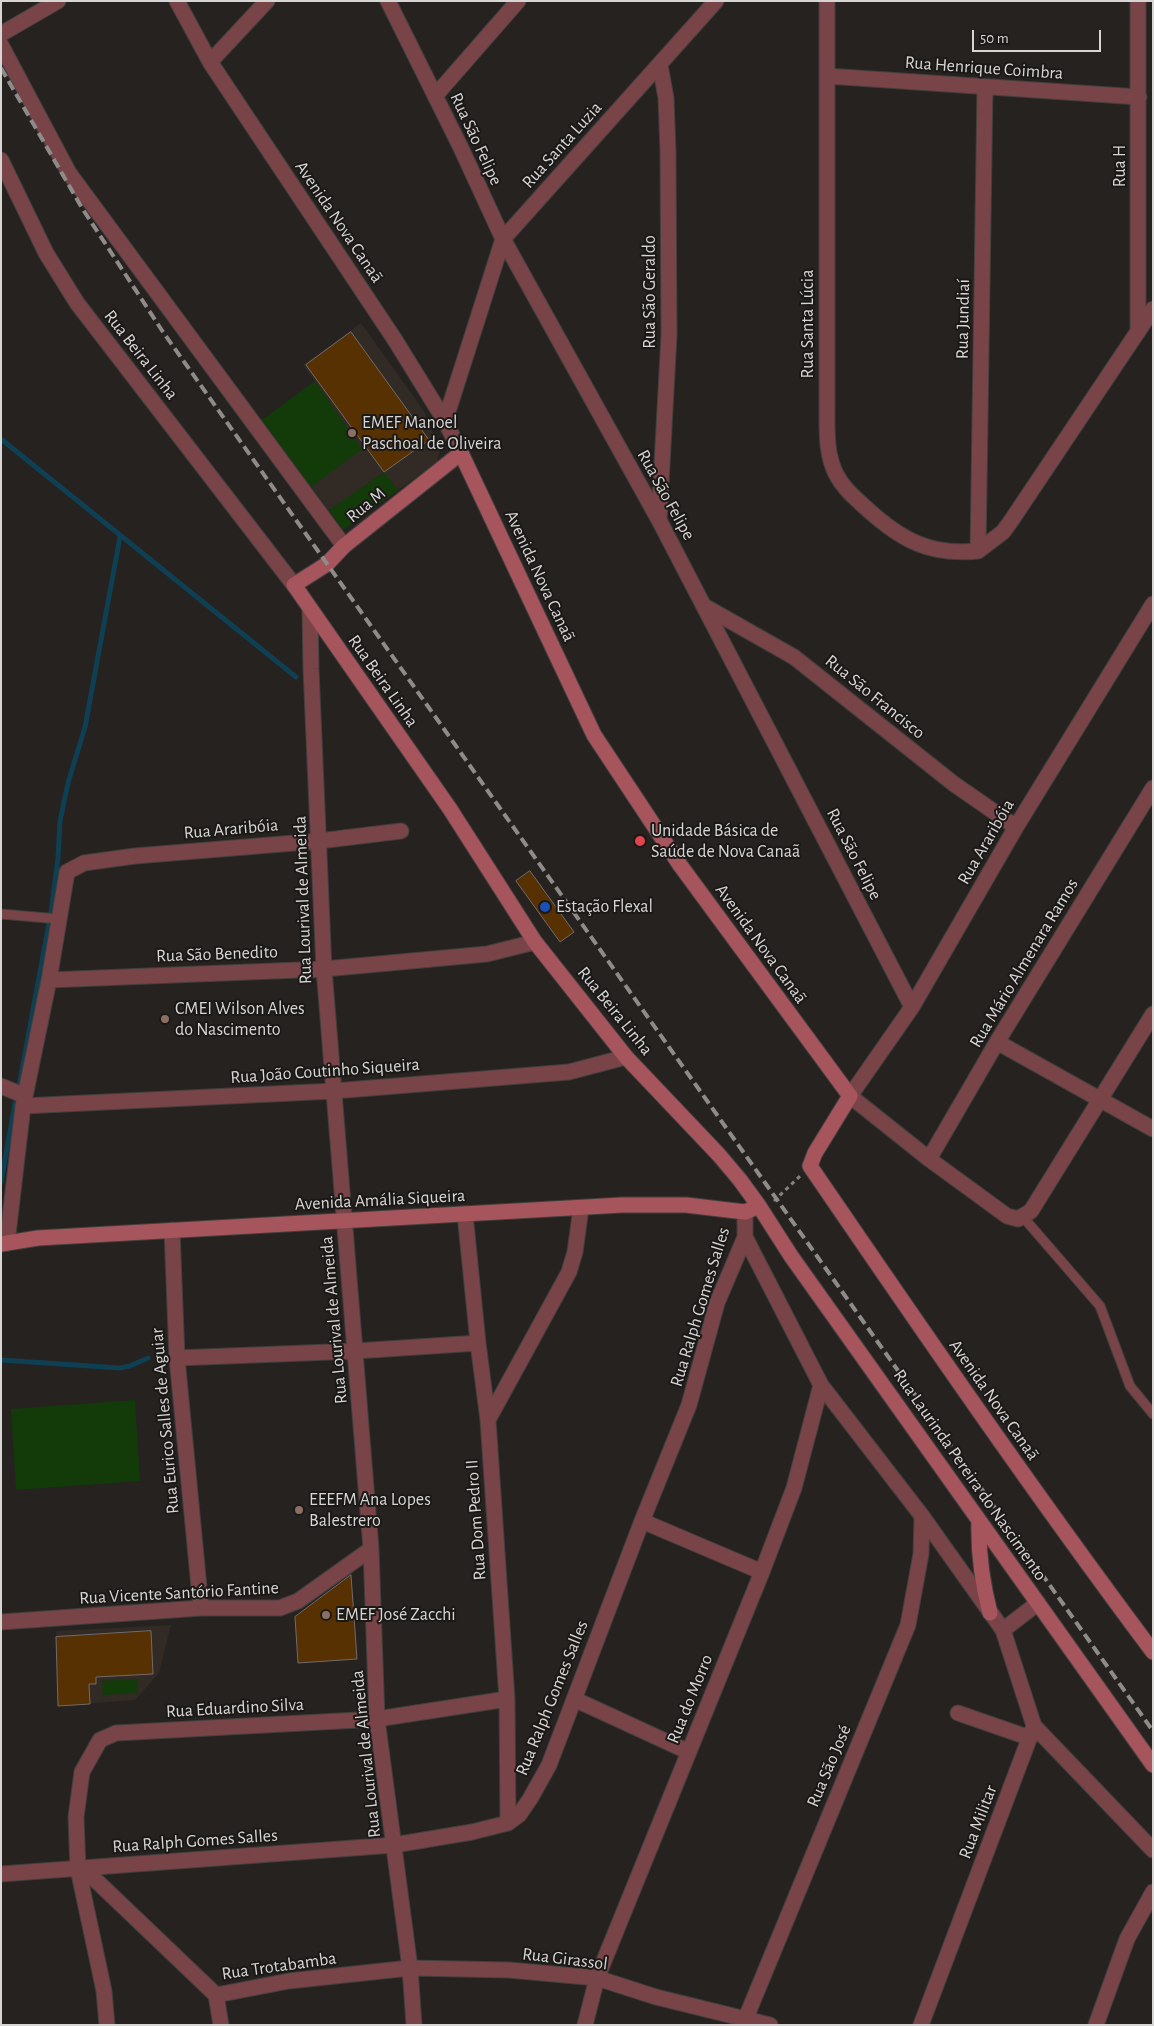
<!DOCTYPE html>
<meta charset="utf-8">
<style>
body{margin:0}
#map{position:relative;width:1154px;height:2026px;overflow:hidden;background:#252220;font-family:"Alegreya Sans",sans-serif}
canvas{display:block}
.frame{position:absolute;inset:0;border:2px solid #d8d6d4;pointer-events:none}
.scale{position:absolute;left:972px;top:30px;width:129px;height:22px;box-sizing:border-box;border:2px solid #d8d6d4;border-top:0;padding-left:6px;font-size:15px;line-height:18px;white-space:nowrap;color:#d8d6d4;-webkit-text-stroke:4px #1b1917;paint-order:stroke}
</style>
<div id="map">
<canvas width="1154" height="2026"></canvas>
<div class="frame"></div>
<div class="scale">50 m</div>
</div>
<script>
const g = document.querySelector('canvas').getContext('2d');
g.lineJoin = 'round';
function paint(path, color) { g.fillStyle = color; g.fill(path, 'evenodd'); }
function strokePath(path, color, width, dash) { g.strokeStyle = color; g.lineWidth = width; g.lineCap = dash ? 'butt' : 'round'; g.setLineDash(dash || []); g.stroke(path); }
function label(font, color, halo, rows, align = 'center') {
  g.font = font + ' "Alegreya Sans",sans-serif'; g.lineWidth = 4; g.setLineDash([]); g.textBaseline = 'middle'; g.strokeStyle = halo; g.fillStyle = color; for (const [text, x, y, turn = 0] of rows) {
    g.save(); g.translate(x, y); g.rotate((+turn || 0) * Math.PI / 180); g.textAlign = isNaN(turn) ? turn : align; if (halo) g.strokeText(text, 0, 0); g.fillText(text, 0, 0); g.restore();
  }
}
paint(new Path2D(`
 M361,323l63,88 16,39 -3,12 -94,68 -81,-110 53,-39 -12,-16z
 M171,1625l-12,48 -24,27 -77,6 -2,-75z`), '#322a24');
paint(new Path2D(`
 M315,381l47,68 -51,38 -49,-67z
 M384,472l14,18 -55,40 -14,-20z
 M135,1400l5,81 -124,9 -5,-81z
 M137,1679l1,14 -35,2 -1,-14z`), '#123b09');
strokePath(new Path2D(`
 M1,439l295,238
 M19,1086l32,-174 7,-54 2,-37 8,-38 17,-56 35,-190
 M1,1182l14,-79
 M1,1360l119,8 10,-2 18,-8`), '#0f3f52', 5);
const building = new Path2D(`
 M351,332l78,108 -45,32 -78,-107z
 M530,871l44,61 -14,10 -44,-61z
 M351,1575l6,84 -59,4 -3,-46z
 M151,1631l2,43 -57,3v7h-7l1,20 -32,2 -2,-69z`);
paint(building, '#583102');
strokePath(building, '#706c6a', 1);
const lane = new Path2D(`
 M1,914l58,5
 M1023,1217l77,89 30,80 23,28`);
const street = new Path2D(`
 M177,1l33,61 185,278 50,81 16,32
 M388,1l73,147 42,91 156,281 253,487
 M827,1v409c0,22 -1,44 9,64 7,14 18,23 30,34 35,32 64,48 112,43
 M1138,1v331
 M1,34l57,-33
 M1,45l68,128 275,373
 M210,62l57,-61
 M827,76l312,21
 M435,96l83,-95
 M1,160l45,93 31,50 217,282
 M445,421l58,-182 213,-238
 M659,520l10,-185 -1,-183 -2,-54 -6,-33
 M978,551l7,-464
 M978,551l25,-19 8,-11 142,-212
 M1153,604l-137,223 -104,180 -62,89 79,63 78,57 11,3 13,-8 122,-197
 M704,606l90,51 160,127 62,43
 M310,611l1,58 13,300 47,580 6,170 33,249 4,57
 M49,980l275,-11 163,-15 48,-12
 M997,1042l156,87
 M1,1086l24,10
 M23,1106l311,-15 235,-19 57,-15
 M929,1159l68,-117 156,-254
 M465,1214l13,129 10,77 19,279 1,124
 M172,1230l5,128 24,250
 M745,1237l76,148 101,131 81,114 31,96 -113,299
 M7,1243l16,-137 26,-126 18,-108 17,-9 51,-7 184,-15 82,-10
 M177,1358l179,-7 122,-8
 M488,1420l81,-148 6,-20 6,-44
 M642,1521l120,51
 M1,1622l200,-14h79l18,-7 73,-52
 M1003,1630l35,-27
 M574,1699l115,53
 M958,1713l72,25
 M1034,1726l119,124
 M83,1868l133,127
 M1,1874l393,-29 78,-13 36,-9 11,-8 11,-16 19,-34 93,-244 47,-116 28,-102 28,-66v-25
 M216,1995l73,-14 121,-13 99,2 88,8 59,19 114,28
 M216,1995l5,30
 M107,2025l-3,-34 -26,-122 -2,-52 6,-45 18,-32 16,-7 261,-14 130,-20
 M585,2025l12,-47 165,-406 32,-84 27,-103
 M743,2025l165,-400 13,-71 1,-38
 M1096,2025l31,-86 26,-47`);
const secondary = new Path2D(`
 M1,1244l37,-6 584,-33h64l59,7 14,-6
 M979,1521c-1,32 3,61 11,92
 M1153,1652c-119,-159 -231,-322 -343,-486l5,-13 35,-57 -170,-231 -86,-130 -133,-282 -117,93 -17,18 -33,21 156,224 85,133 91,115 93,98 21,25 19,26 32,50 362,509`);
strokePath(lane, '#423f3d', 11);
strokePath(street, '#423f3d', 17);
strokePath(secondary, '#423f3d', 17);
strokePath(new Path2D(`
 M774,1201l26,-25`), '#868482', 3, [4, 4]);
strokePath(lane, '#784448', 9);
strokePath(street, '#784448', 15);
strokePath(secondary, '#a7555c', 15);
strokePath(new Path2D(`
 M1,68l81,140 81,124 990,1399`), '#8e8b89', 4, [10, 5]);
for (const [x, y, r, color] of [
 [352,433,5,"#8d6e63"],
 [640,841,6,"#e0444e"],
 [545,907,6,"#1a4fb4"],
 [165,1019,5,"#8d6e63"],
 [299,1510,5,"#8d6e63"],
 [326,1615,5,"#8d6e63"]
]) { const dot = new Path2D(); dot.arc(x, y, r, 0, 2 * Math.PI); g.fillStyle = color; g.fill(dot); strokePath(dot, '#1b1917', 2); }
label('18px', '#d8d6d4', '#1b1917', [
 ["Rua Henrique Coimbra",984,68,4],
 ["Rua São Felipe",476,139,65],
 ["Rua Santa Luzia",562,145,-48],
 ["Rua H",1120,166,-90],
 ["Avenida Nova Canaã",339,222,56],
 ["Rua São Geraldo",650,292,-90],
 ["Rua Jundiaí",963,319,-89],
 ["Rua Santa Lúcia",808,324,-90],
 ["Rua Beira Linha",141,355,52],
 ["Rua São Felipe",666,495,61],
 ["Rua M",366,505,-39],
 ["Avenida Nova Canaã",540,576,65],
 ["Rua Beira Linha",383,681,55],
 ["Rua São Francisco",875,697,39],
 ["Rua Araribóia",231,829,-5],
 ["Rua Araribóia",986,842,-60],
 ["Rua São Felipe",854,854,63],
 ["Rua Lourival de Almeida",303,900,-92],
 ["Avenida Nova Canaã",761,944,54],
 ["Rua São Benedito",217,954,-2],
 ["Rua Mário Almenara Ramos",1024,963,-59],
 ["Rua Beira Linha",615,1011,51],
 ["Rua João Coutinho Siqueira",325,1071,-4],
 ["Avenida Amália Siqueira",380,1200,-3],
 ["Rua Ralph Gomes Salles",700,1307,-73],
 ["Rua Lourival de Almeida",334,1320,-95],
 ["Avenida Nova Canaã",994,1400,55],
 ["Rua Eurico Salles de Aguiar",165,1421,-95],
 ["Rua Laurinda Pereira do Nascimento",970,1475,55],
 ["Rua Dom Pedro II",476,1520,-94],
 ["Rua Vicente Santório Fantine",179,1593,-3],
 ["Rua Ralph Gomes Salles",552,1698,-68],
 ["Rua do Morro",690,1699,-68],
 ["Rua Eduardino Silva",235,1708,-3],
 ["Rua Lourival de Almeida",366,1754,-96],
 ["Rua São José",829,1766,-67],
 ["Rua Militar",978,1822,-69],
 ["Rua Ralph Gomes Salles",195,1841,-4],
 ["Rua Girassol",565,1959,7],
 ["Rua Trotabamba",279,1966,-8]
]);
label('18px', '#d8d6d4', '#1b1917', [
 ["EMEF Manoel",362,423],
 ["Paschoal de Oliveira",362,444],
 ["Unidade Básica de",651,831],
 ["Saúde de Nova Canaã",651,852],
 ["Estação Flexal",556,907],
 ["CMEI Wilson Alves",175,1009],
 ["do Nascimento",175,1030],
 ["EEEFM Ana Lopes",309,1500],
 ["Balestrero",309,1521],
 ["EMEF José Zacchi",336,1615]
], 'left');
</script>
